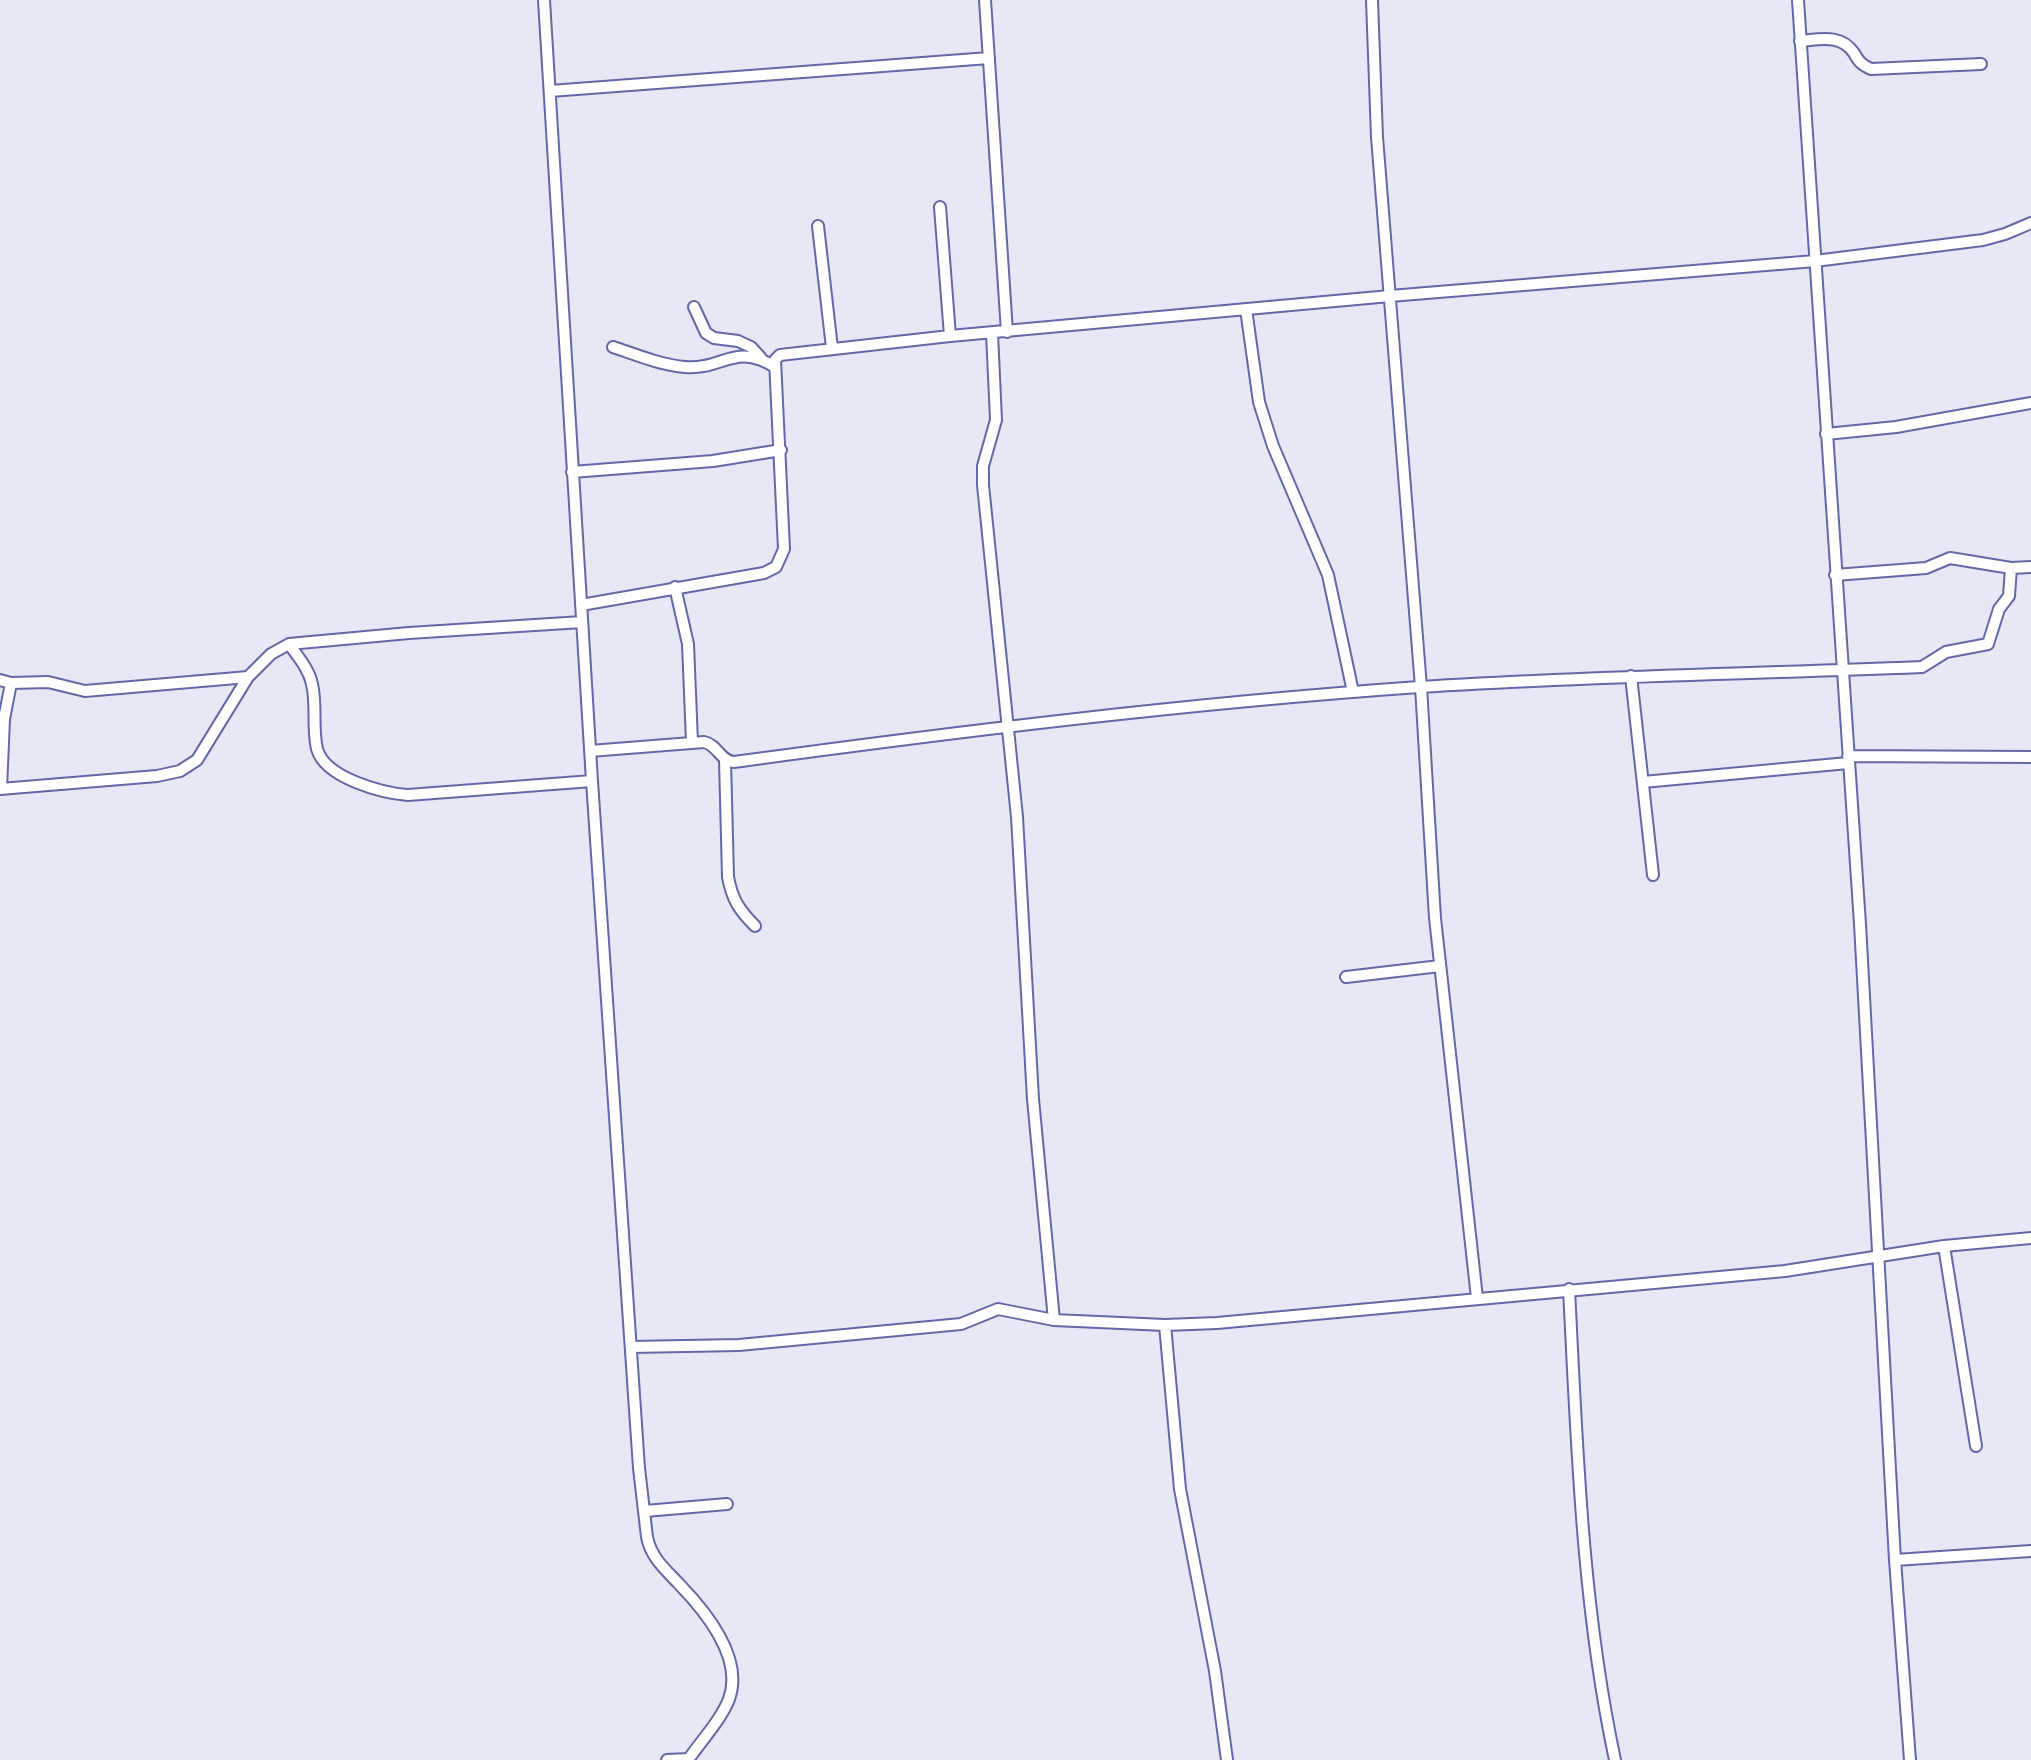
<!DOCTYPE html>
<style>
body{margin:0}
canvas{display:block;background:#e6e8f5}
</style>
<canvas width="2031" height="1760"></canvas>
<script>
const g = document.querySelector('canvas').getContext('2d');
g.lineJoin = 'round';
function strokePath(path, color, width, dash) { g.strokeStyle = color; g.lineWidth = width; g.lineCap = dash ? 'butt' : 'round'; g.setLineDash(dash || []); g.stroke(path); }
const minor = new Path2D(`
 M544,0l48,781 47,687 8,69c4,21 19,33 33,48 26,27 64,73 49,114 -8,21 -28,42 -41,61
 M985,0l22,332
 M1372,0l5,137 44,550 14,231 42,380
 M1798,0l62,924 35,636 15,200
 M1800,41c21,-2 41,-7 54,12 5,9 8,12 17,16l110,-5
 M550,91l439,-33
 M940,207l10,129
 M818,226l14,122
 M694,307l12,26 8,5 24,3 13,6 10,11
 M1246,309l13,93 14,44 55,129 25,117
 M992,333l4,87 -13,46v19l34,332 16,282 21,221
 M613,347c24,8 48,18 72,20 38,3 50,-25 90,0
 M1826,434l70,-7 135,-24
 M572,472l141,-11 68,-11
 M1835,575l91,-7 24,-10 61,10 20,-1
 M675,587l13,57 4,98
 M581,605l183,-32 12,-6 8,-18 -9,-189 5,-5 170,-19 440,-40 425,-35 168,-21 22,-6 26,-11
 M289,644c9,13 20,25 23,40 5,21 0,44 5,65 8,29 65,44 91,46l184,-14
 M1631,676l22,199
 M0,680l11,3 37,-1 37,9 163,-14
 M590,751l114,-9c14,3 16,19 30,20 228,-31 456,-59 685,-75 167,-11 335,-13 503,-20l24,-15 42,-8 11,-35 10,-13 2,-28
 M1848,756l183,1
 M725,760l3,117c4,22 11,33 27,49
 M1643,782l205,-19
 M0,789l157,-13 23,-5 17,-11 51,-83 23,-23 18,-10 120,-11 173,-11
 M1,789l3,-70 7,-36
 M1346,977l94,-11
 M1944,1246l32,200
 M1569,1289c8,157 13,317 46,471
 M1165,1325l15,164 35,182 12,89
 M631,1347l108,-2 222,-21 37,-15 56,11 111,5 52,-2 568,-52 159,-25 87,-8
 M645,1511l82,-7
 M1895,1560l136,-9
 M667,1760l22,-1`);
strokePath(minor, '#6468a4', 14);
strokePath(minor, '#fff', 10);
</script>
